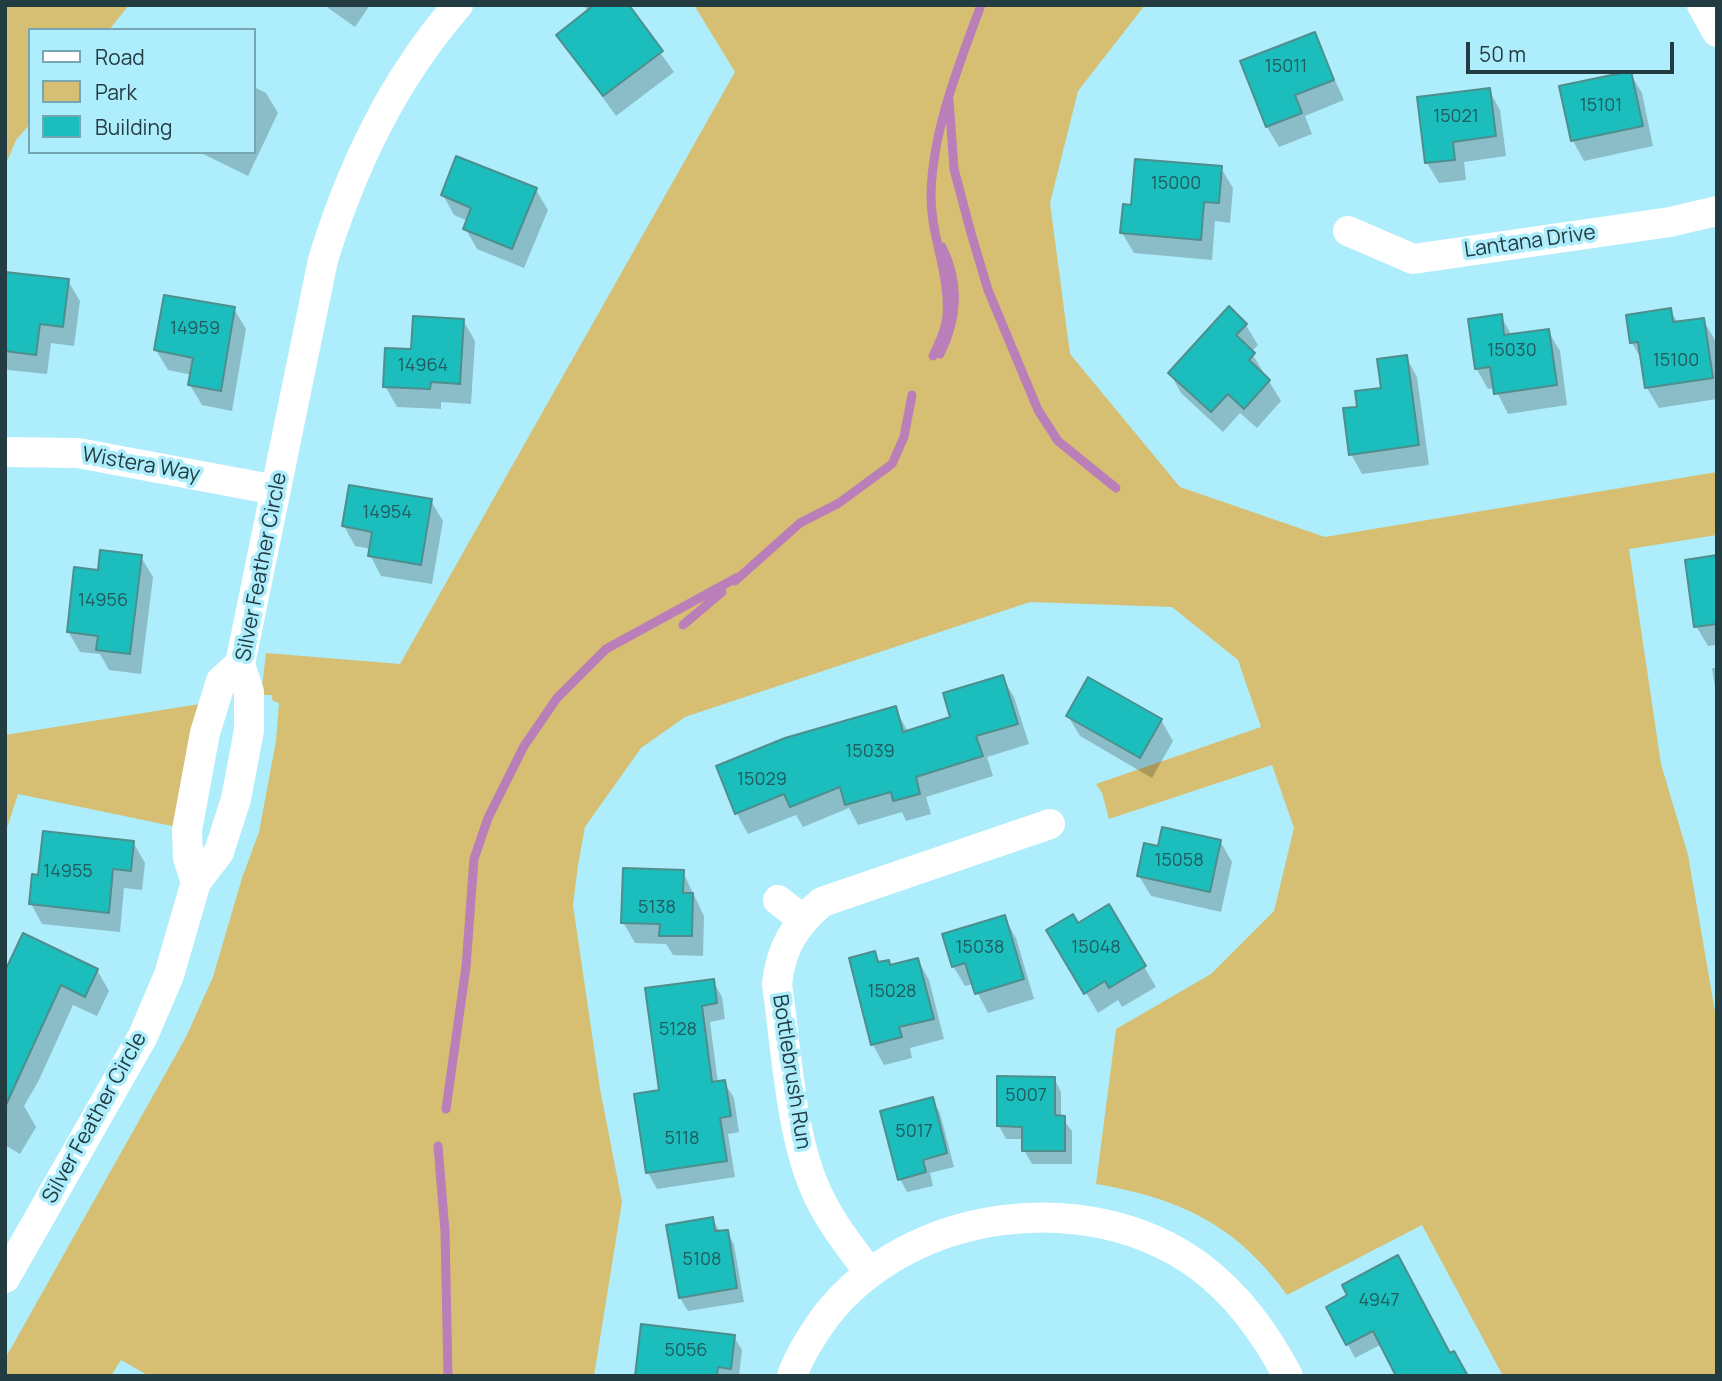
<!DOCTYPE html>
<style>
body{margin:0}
#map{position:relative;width:1722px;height:1381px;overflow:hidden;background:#aeedfb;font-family:Manrope,sans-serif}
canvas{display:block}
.frame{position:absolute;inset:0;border:7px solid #223c41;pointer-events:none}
.legend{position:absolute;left:28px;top:28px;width:228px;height:126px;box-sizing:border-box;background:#aeedfb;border:2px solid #76a6b1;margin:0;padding:9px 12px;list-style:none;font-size:21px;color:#223c41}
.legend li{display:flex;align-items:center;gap:14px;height:35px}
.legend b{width:35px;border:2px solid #76a6b1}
.scale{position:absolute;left:1466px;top:42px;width:208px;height:32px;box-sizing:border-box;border:4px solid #223c41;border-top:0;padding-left:9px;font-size:21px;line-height:24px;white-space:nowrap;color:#223c41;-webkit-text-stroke:5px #aeedfb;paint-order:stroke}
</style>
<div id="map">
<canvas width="1722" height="1381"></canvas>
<div class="frame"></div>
<ul class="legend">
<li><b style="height:9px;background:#fff"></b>Road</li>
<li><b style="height:19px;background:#d6bf72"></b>Park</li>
<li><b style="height:19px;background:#1bbebc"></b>Building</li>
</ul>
<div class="scale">50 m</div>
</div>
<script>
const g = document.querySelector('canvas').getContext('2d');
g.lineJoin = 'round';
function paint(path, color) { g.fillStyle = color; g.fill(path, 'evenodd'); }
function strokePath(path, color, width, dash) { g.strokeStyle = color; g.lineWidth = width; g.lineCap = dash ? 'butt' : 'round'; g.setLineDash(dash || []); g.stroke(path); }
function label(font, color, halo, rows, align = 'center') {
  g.font = font + ' Manrope,sans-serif'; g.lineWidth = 7; g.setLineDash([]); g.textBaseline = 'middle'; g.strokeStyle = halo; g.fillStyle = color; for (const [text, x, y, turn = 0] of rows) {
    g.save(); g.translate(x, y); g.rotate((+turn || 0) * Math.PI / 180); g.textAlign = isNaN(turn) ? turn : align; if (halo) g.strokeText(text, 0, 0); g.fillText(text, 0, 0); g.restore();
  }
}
paint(new Path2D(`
 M5,5h124l-20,25h-79v94l-14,16 -11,26z
 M694,5h451l-67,86 -28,112 20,151 110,133 145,50 392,-65v63l-88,14 32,215 27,91 29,168v353h-214l-81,-151 -135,70c-50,-70 -108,-97 -191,-111l20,-155 95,-55 63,-63 20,-83 -22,-63 -163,54 -7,-26 -6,-9 165,-57 -23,-67 -66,-53 -142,-5 -345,115 -44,31 -56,79 -7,38 -5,40 27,184 22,113 -28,174h-445l-28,-16 -10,16h-106v-17l181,-322 27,-60 29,-99 17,-46 17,-91 3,-38 -6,-2 -2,-6h-10l5,-42 134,11 335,-592z
 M206,703l-29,124 -159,-33 -13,40v-99z`), '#d6bf72');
paint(new Path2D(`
 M324,5h46l-15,22z
 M584,5h42l48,67 -58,44 -58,-81 30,-23z
 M1314,34l30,66 -39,16 7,18 -33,13 -12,-20 -25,-65z
 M1630,73l12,20 11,53 -69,15 -11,-20z
 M254,87l12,6 12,20 -30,63 -49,-24h55z
 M1489,90l11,20 6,46 -42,6 2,18 -27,3 -12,-20z
 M1221,168l12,20 -3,35 -15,-2 -3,39 -78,-7 -12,-20 10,-26z
 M536,190l12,20 -24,58 -47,-19 -12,-21 3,-7 -14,-6 -11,-20z
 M5,278l63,3 12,20 -6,45 -23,-3 -4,31 -39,-4 -3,-6z
 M234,309l12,20 -14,82 -30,-6 -12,-20 2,-10 -24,-5 -12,-20z
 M1670,310l8,13 25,-3 12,20 2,59 -58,9 -12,-20 -4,-26 -11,-19z
 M1501,316l11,20 36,-5 12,20 7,54 -59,9 -13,-26 -7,1 -12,-21z
 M463,320l12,21 -4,63 -30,-2v7l-44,-2 -12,-21 28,-35z
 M1246,325l12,20 -7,7 30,49 -24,27 -17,-15 -17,19 -42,-39 -11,-20z
 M1406,357l11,20 12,88 -67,9 -11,-20 8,-46 24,-19z
 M431,501l12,20 -11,63 -51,-8 -11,-21 1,-6 -16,-3 -11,-20z
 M141,557l12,20 -12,97 -32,-4 -9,-16 -20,-2 -12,-21 32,-59z
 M1717,557v88l-9,1 -12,-20z
 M1712,668h5v32z
 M1002,677l12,20 15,47 -42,13 6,19 -67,21 5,17 -25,7 -4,-9 -44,13 -9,-17 -46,19 -7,-12 -48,19 -11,-20 -19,-47 177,-59 13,24 45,-14z
 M1068,716l93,4 12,21 -21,37 -72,-42z
 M1220,841l12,21 -11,50 -70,-16 -12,-20z
 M133,842l12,21 -3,27 -18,-2 -4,44 -78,-8 -11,-20 9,-28z
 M683,872l21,44 -1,40 -30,-1 -7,-11 -31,-1 -12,-21z
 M1109,907l47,80 -34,20 -4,-7 -20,13 -49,-83 29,-5z
 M1004,917l12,21 18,61 -46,14 -15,-29 -8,2 -12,-20z
 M874,953l6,10 11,4 27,-7 11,20 15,59 -34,9 2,10 -28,7 -11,-20z
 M97,970l12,21 -12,25 -24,-11 -34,75 -15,26 12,21 -16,27 -15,-9v-170z
 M713,981l9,16 3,22 -15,3 8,61 6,-1 10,16 5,34 -11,2 7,43 -78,12 -9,-16 13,-81z
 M1054,1078l7,14v25l11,14v33h-40l-8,-14v-11h-18l-7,-13z
 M932,1099l8,14 14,54 -24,6 3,13 -26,6 -7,-13z
 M712,1219l8,13 7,-1 7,14 10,57 -56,9 -8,-13 -12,-72z
 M1328,1308l138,68 -84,-32 -27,14z
 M734,1337l8,13 -3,26h-103z`), '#0003');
strokePath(new Path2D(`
 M949,100l5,69 17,64 17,57 50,120 20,31 58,47
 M940,354c18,-36 20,-71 2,-107
 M933,356c6,-13 13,-27 14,-41 3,-42 -17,-80 -16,-122 2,-65 28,-128 50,-188
 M735,581l65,-58 39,-20 53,-39 12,-27 8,-42
 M683,625l39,-33
 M446,1109l20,-142 8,-108 14,-41 36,-72 33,-48 49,-49 132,-72
 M438,1146l7,85 3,145`), '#ba7eb8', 9);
const building = new Path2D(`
 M594,5h35l34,46 -60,45 -47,-61z
 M1315,32l19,48 -39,15 7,18 -36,14 -26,-66z
 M1631,71l12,55 -72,15 -12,-55z
 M1490,88l6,48 -43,6 2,18 -30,3 -8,-66z
 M456,156l81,32 -25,61 -49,-20 8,-21 -30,-13z
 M1135,159l87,7 -3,37 -15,-1 -3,38 -81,-7 3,-29 8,1z
 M5,272l64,7 -6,48 -23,-3 -4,31 -31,-4z
 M164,295l71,12 -14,84 -33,-6 5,-27 -39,-8z
 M1229,306l18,18 -11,11 19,18 -6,7 21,20 -26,29 -16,-15 -17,18 -43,-39z
 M1671,308l2,14 31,-4 9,60 -68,10 -7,-46 -8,1 -4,-28z
 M1502,314l2,21 45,-6 8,56 -63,9 -4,-27 -15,2 -7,-50z
 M413,316l51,3 -4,65 -29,-2 -1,7 -47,-2 2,-39 26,1z
 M1407,355l12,90 -70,10 -6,-47 14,-1 -2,-16 26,-3 -4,-29z
 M349,485l83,14 -11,66 -53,-9 4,-24 -30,-6z
 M100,550l42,5 -12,99 -34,-4 2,-14 -31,-4 7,-65 24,3z
 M1717,555v69l-23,3 -9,-67z
 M1003,675l15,49 -42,12 7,20 -67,21 4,17 -27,7 -2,-9 -46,13 -5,-18 -50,20 -6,-13 -49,20 -19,-48 69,-28 111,-32 7,26 47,-15 -7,-24z
 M1088,677l74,42 -22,39 -74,-42z
 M1162,827l59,13 -11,52 -73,-16 7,-33 14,3z
 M43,831l91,10 -3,30 -18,-2 -4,44 -80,-9 3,-30 6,1z
 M623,868l61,2 -1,23h10l-1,43h-33l1,-12 -39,-1z
 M1109,904l37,62 -37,22 -4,-7 -21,13 -38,-64 27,-16 5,9z
 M1005,915l19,64 -49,15 -10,-31 -13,4 -10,-33z
 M23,933l75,36 -13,28 -24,-12 -56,122v-136z
 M875,951l3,11 11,-2 1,5 28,-7 16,61 -35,8 3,10 -31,8 -22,-87z
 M714,979l3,24 -15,3 10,76 13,-2 6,36 -11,2 7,43 -81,12 -12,-79 25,-4 -14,-102z
 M997,1076l58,1v38l10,1v35h-43v-24l-25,-1z
 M933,1097l14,56 -24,7 3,12 -28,8 -18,-69z
 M713,1217l2,14 13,-1 9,58 -58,10 -13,-73z
 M1398,1255l52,98 4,-2 14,25h-72l-23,-45 -27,14 -20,-38 21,-12 -5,-10z
 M641,1324l94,11 -4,34 -13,-2 -1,9h-82z`);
paint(building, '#1bbebc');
strokePath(building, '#4e8e8c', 2);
strokePath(new Path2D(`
 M1702,5l15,27
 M1348,231l65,28 257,-37 47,-11
 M5,452l73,1 198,37
 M196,882l-8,-24 -1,-28 18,-97 16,-52 19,-17
 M778,900l24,19
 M869,1272c-21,-28 -42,-54 -55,-86 -24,-57 -28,-140 -37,-202 4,-36 17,-58 45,-82l228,-78
 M5,1278l138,-242 26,-61 27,-93 23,-30 17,-53 13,-69v-38l-9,-28 83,-404c29,-94 70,-180 135,-255
 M792,1376c7,-21 21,-42 34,-60 84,-108 262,-131 373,-50 39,29 66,67 89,110`), '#fff', 30);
label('18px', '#205c60', null, [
 ["15011",1286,67],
 ["15101",1601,106],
 ["15021",1456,117],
 ["15000",1176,184],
 ["14959",195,329],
 ["15030",1512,351],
 ["15100",1676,361],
 ["14964",423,366],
 ["14954",387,513],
 ["14956",103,601],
 ["15039",870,752],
 ["15029",762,780],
 ["15058",1179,861],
 ["14955",68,872],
 ["5138",657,908],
 ["15038",980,948],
 ["15048",1096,948],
 ["15028",892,992],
 ["5128",678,1030],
 ["5007",1026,1096],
 ["5017",914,1132],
 ["5118",682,1139],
 ["5108",702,1260],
 ["4947",1379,1301],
 ["5056",686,1351]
]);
label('21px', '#223c41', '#aeedfb', [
 ["Lantana Drive",1530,242,-8],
 ["Wistera Way",141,465,10],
 ["Silver Feather Circle",262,567,-79],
 ["Bottlebrush Run",791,1072,81],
 ["Silver Feather Circle",95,1118,-61]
]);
</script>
